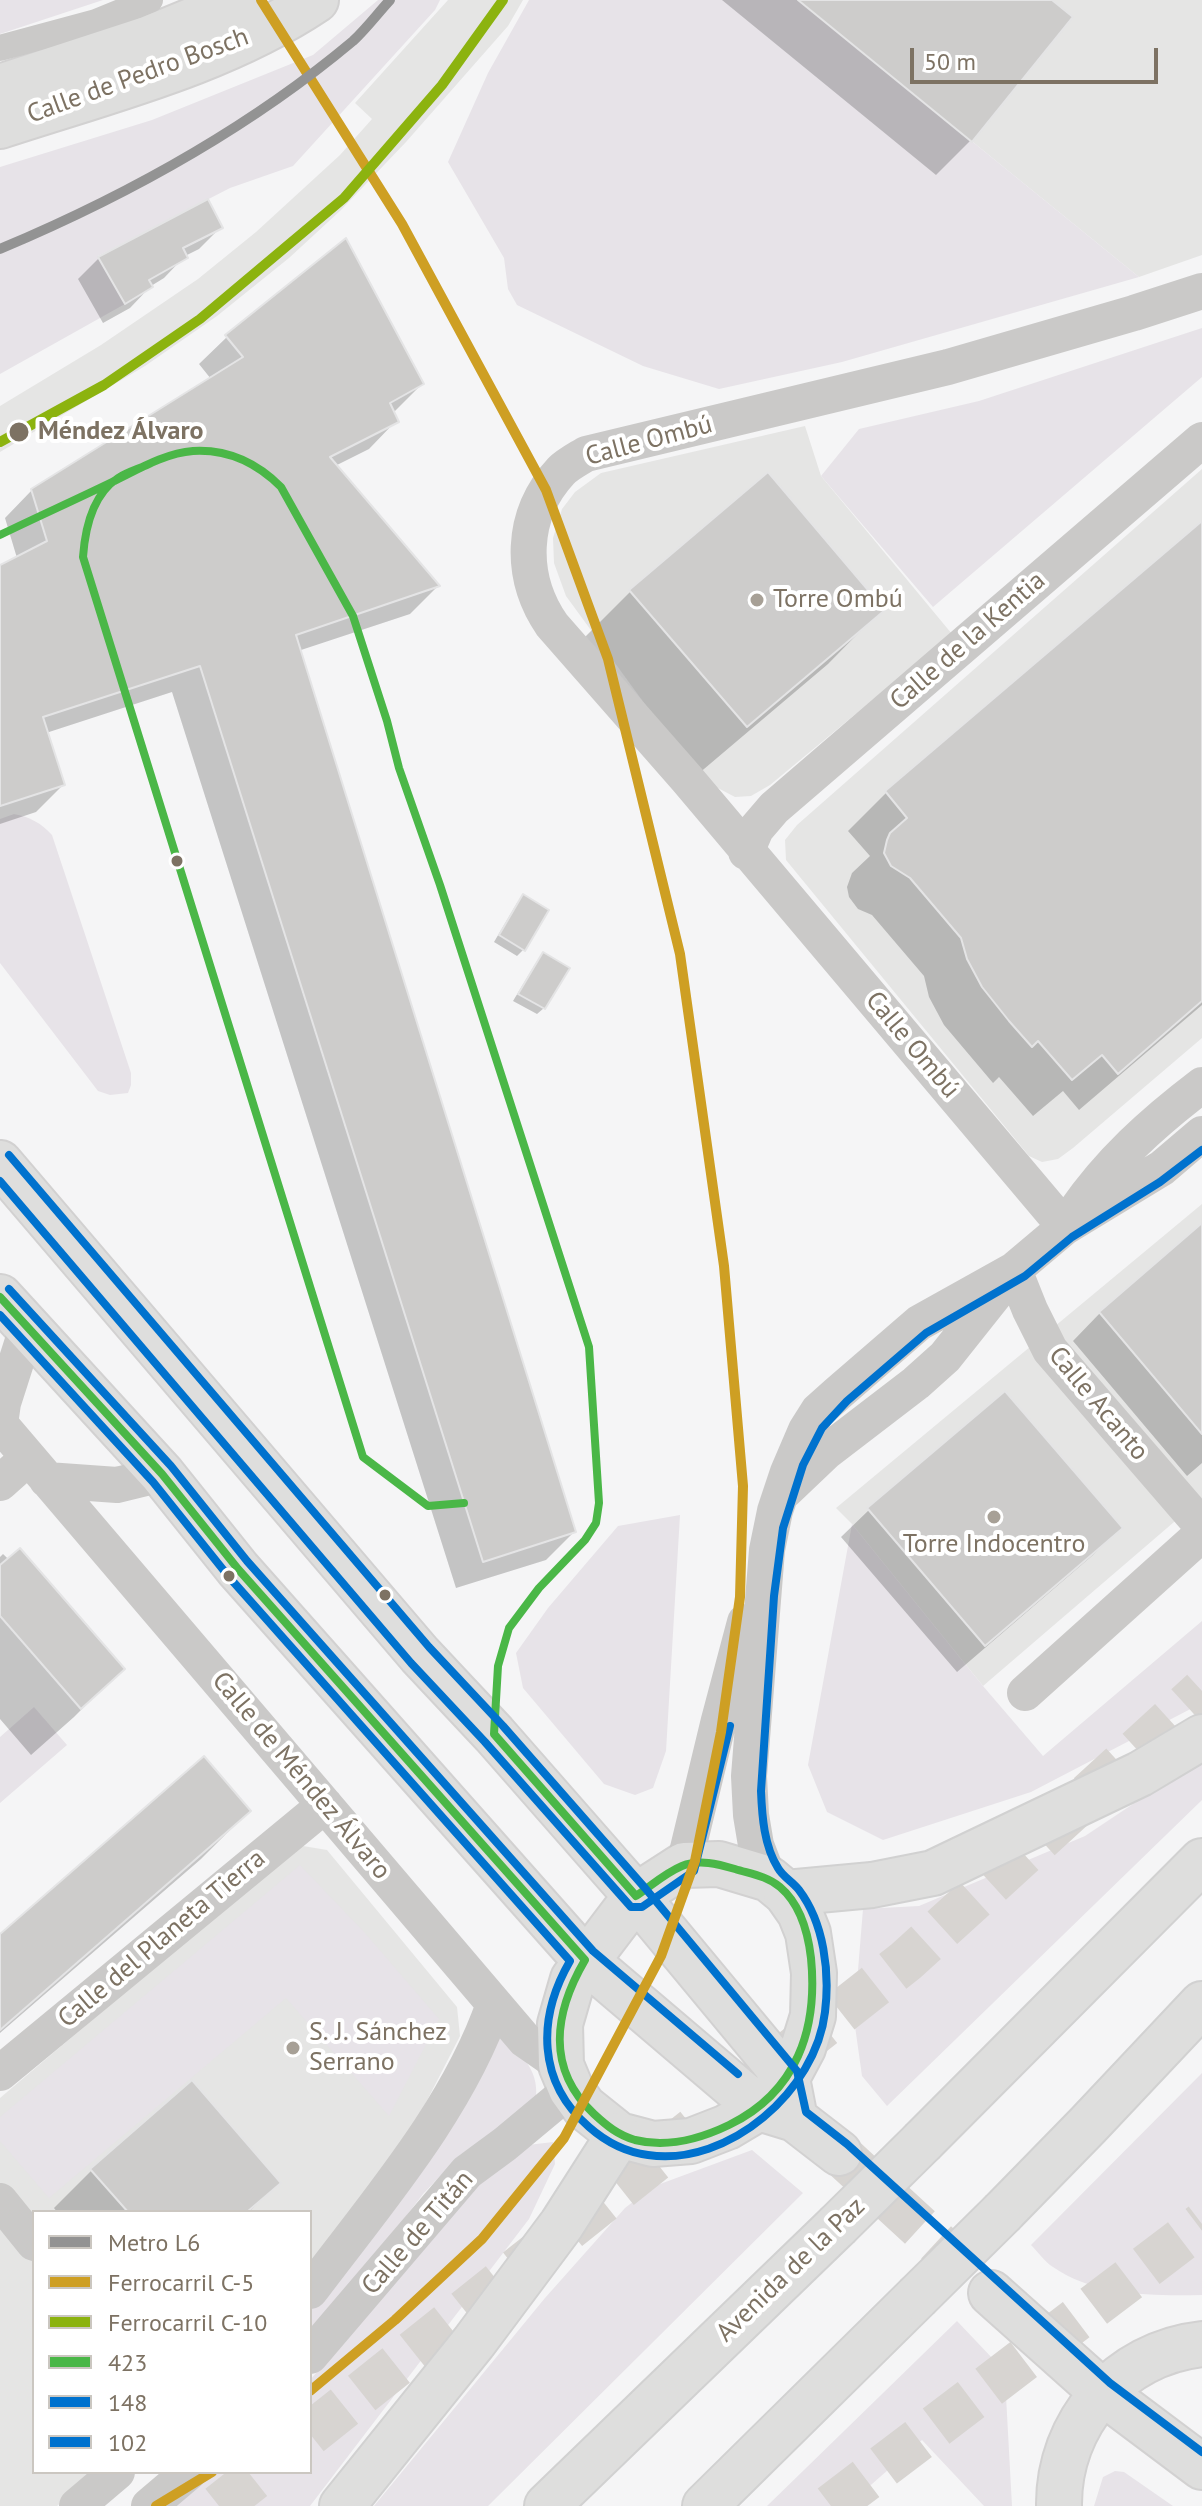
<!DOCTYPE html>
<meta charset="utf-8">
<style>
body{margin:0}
#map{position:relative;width:1202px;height:2506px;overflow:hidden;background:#f5f5f6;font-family:"PT Sans",sans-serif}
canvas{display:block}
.legend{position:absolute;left:32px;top:2210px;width:280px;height:264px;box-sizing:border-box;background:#fff;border:2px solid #cbc7c1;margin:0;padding:10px 14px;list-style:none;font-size:24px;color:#7d7263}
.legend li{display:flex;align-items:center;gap:16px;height:40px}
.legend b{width:40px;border:2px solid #cbc7c1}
.scale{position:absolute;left:910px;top:48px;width:248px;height:36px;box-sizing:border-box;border:4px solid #7d7263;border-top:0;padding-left:10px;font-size:24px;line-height:28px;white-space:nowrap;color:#7d7263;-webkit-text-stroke:6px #fff;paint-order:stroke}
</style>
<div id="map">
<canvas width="1202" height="2506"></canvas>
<ul class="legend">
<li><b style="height:10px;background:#939393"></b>Metro L6</li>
<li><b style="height:10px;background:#ce9f23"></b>Ferrocarril C-5</li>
<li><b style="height:10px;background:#8cb30f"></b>Ferrocarril C-10</li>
<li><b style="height:10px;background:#4ab747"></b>423</li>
<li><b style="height:10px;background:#0072ce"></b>148</li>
<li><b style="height:10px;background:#0072ce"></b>102</li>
</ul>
<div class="scale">50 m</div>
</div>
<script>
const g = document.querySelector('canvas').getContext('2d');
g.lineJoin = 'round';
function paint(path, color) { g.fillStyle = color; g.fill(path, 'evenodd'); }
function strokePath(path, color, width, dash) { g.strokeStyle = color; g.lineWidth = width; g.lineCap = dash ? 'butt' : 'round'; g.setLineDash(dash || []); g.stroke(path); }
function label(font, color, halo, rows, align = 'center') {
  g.font = font + ' "PT Sans",sans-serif'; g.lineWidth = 8; g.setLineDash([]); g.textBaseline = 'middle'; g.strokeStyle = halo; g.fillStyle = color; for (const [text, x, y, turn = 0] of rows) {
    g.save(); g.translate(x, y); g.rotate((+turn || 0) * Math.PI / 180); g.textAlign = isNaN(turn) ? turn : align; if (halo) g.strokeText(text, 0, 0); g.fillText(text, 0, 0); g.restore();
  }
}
paint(new Path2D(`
 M448,0h75l-15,26 -102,116 -65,68 -52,48 -72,58 -72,50 -145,86v-46l101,-61 97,-66 58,-47 84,-77 32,-36 -17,-16z
 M798,0h404v255l-63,22z
 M805,426l16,50 131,158 -182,151 -19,11 -16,1 -19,-10 -69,-80 -81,-111 -12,-33 -1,-25 9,-29 13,-17 26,-19z
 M1202,469v569l-129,110 -15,11 -16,3 -13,-6 -243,-296 -1,-20 12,-15z
 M1202,1204v294l-219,188 -131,-162 -16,-16z
 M303,1846l24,4 130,157 3,29 -44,86 -106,143v-53h-276v260h64l-41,34h-57v-408l256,-217z`), '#e5e5e4');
paint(new Path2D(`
 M0,0h103l-103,34z
 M378,0h62l-5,10 -142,156 -63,22 -132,68 27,48 -125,70v-207l152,-47 161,-65z
 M529,0h269l341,277 -297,85 -123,27 -76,-23 -126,-61 -9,-16 -4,-31 -56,-96 40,-89z
 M1202,328v49l-269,230 -112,-131 38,-47 120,-28z
 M14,814c16,3 27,9 38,21l79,238v12l-3,8 -18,2 -12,-4 -98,-128v-144z
 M680,1515l-14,236 -13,37 -18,7 -31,-11 -81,-96 -7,-35 32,-45 70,-82z
 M852,1524l131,162 60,70 159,-135v82l-171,89 -148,48 -56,-28 -19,-47z
 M34,1707l33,38 -67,58v-66z
 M1202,1758v42l-315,306 -25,-30 -8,-57 9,-110 56,-3 166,-70z
 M300,1865l65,68 74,86 -50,97 -103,-118 -237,200 -49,-57v-24z
 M500,2033c19,19 39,36 36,64l-15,16 -61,42 -37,39 -73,96 -40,43v-23l130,-170z
 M1202,2073v222c-47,1 -108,1 -149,-28 -8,-5 -15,-15 -22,-22z
 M553,2142l2,22 -26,55 -219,287h-136l37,-34h99v-92l168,-196 50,-39z
 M752,2150l51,43 -315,313h-114l171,-208 80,-90 27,-21z
 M957,2321l37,39 12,36 6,110h-28l-62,-66 -75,66h-80z
 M1115,2471l9,1 49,34h-79l9,-29z`), '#e7e3e8');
paint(new Path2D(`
 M722,0h327l21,17 -100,124 -34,34z
 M220,228l-21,21 -14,7 -21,22 -13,8 -21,22 -27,15 -25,-44 21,-21z
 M227,337l195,47 -28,28 2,9 -27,28 -34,17 103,120 -28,28 -112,37 276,881 -28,28 -90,28 -284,-896 -126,41 17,52 -27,27 -36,12v-257l17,-9 -12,-40 27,-28 179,-111 -12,-15z
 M1202,523v482l-123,105 -16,-19 -30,25 -34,-39 -6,6 -49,-58 -15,-28 -5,-21 -52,-61 -14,-6 -9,-12 -2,-10 5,-14 18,-17 -22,-25 38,-38z
 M631,591l251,18 -54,55 -137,116 -115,-134z
 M523,896l1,53 -7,7 -23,-14 23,-39z
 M543,955l1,53 -7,6 -24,-13 24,-40z
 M1202,1226v237l-15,13 -114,-135 27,-28z
 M869,1510l251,18 -27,27 -136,117 -116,-135z
 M3,1554l119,115 -48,48 -43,38 -31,-36v-162z
 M249,1811l-48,48 -201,174v-97z
 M92,2170l186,12 -29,30h-192l-3,-4z`), '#0003');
const building = new Path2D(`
 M798,0h254l21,17 -101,125z
 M208,199l15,29 -40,20 5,10 -39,22 4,7 -28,17 -27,-47z
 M346,238l78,146 -34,19 9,19 -69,35 110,129 -144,49 280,897 -93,30 -283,-896 -157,51 22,68 -65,21v-241l47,-24 -16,-52 212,-132 -18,-22z
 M768,472l117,138 -138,117 -118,-137z
 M1202,521v480l-84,73 -16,-19 -30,25 -34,-39 -6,6 -23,-26 -27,-34 -15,-28 -6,-21 -51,-60 -19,-12 -7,-13 3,-13 3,-7 17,-15 -22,-27z
 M523,894l26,16 -24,41 -26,-16z
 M543,952l27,16 -25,41 -27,-15z
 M1202,1223v211l-103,-122z
 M1005,1391l118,137 -138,118 -118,-138z
 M20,1548l105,121 -44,40 -81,-93v-51z
 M204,1756l47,55 -251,219v-96z
 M192,2080l89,103 -34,29h-119l-38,-43z`);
paint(building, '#cdcccb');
strokePath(building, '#e4e4e5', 2);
strokePath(new Path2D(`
 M839,2153l152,140`), '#d7d4d1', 44, [44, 22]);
strokePath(new Path2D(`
 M789,2053l117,-92 296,-270
 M310,2434l384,-305
 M219,2506l43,-34
 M831,2506l371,-282`), '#d7d4d1', 44, [44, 22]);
const primary = new Path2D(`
 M0,87l147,-48 95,-39
 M0,126c106,-35 222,-63 316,-126
 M0,1163l420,492 74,79 142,162 151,182 8,41
 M0,1297l162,177 76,95 347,391 174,148 36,11 44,34
 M719,1864l50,15 17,14 14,20 8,20 6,40 -1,43 -10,32 -16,30 -28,30 -32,19 -36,14 -38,3 -34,-9 -35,-28 -13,-18 -10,-24 -1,-41 13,-45 63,-83 48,-31z
 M991,2293l111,99 100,75
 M1059,2506c-1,-83 60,-153 143,-162`);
const motorway = new Path2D(`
 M786,1893l86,-8 61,-12 207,-99 62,-37
 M923,2141l279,-280
 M1003,2212l85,-87 114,-121
 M342,2506l132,-164 88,-118 57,-89
 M547,2506l290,-280
 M705,2506l212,-209`);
strokePath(primary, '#d2d1d1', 48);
strokePath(motorway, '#d1d1d1', 48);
strokePath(new Path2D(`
 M0,48l96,-26 54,-22`), '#cac9c8', 26);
strokePath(new Path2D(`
 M746,852l10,-23 18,-21 428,-368
 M1074,1213c35,-51 78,-90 128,-128
 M1065,1227l-378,-448 -135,-154c-33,-48 -32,-110 9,-154 7,-7 17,-12 25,-17l362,-87 186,-54 68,-22
 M1014,1270l16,40 20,40 152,176
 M0,1424l525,616 36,25
 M0,1424l3,-21 24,-75
 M47,1480l70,5 45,-11
 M0,1483l28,-25
 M785,1491l41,-39 90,-69 29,-26 62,-78
 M1025,1693l177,-159
 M684,1865l35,-145 26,-98
 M769,1879l-13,-34 -5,-30 -2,-39 18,-226 8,-39 13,-39 18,-42 12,-19 19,-17 82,-71 95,-53 51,-43 97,-59 40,-34
 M0,2073l325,-268
 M0,2201l34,42
 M310,2291c66,-88 148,-182 184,-287
 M310,2356l157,-184 38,-28 66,-55
 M77,2506l40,-34
 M149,2506l40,-34`), '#cac9c8', 36);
strokePath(primary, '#dededd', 44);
strokePath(motorway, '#dededd', 44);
const motorwayBridge = new Path2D(`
 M837,2226l86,-85
 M917,2297l86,-85`);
strokePath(motorwayBridge, '#d1d1d1', 48, []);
strokePath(motorwayBridge, '#dededd', 44);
strokePath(new Path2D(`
 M153,462c-11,6 -24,9 -35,16 -26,17 -33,51 -35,79l280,900 65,49 36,-3
 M0,535c37,-18 75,-35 112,-53 25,-12 53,-29 81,-31 35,-2 64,12 88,36l72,129 34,105 12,47 41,117 149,462 10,156 -3,20 -11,17 -46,48 -30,40 -11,38 -4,68 142,162c15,-10 29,-23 46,-30 17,-7 36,-2 53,3 16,5 32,7 45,18 20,17 28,45 31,71 7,71 -14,134 -82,167 -29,14 -62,23 -94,15 -17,-5 -28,-14 -41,-26 -48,-45 -40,-101 -9,-154l-347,-391 -76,-95 -162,-177`), '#4ab747', 8);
strokePath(new Path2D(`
 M0,1181l411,482 74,79 146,165h11l52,-36 36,-145
 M0,1315l153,167 76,95 341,384c-33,57 -33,121 19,166 17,15 36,25 59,28 81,12 168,-65 177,-143 5,-40 -1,-89 -26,-122 -7,-9 -16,-13 -21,-22 -14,-22 -16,-52 -17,-77l13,-195 9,-68 20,-63 19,-37 25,-27 79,-68 99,-57 47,-39 88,-55 42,-32`), '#0072ce', 8);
strokePath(new Path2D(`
 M9,1155l420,492 74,79 142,162 152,183 9,41 41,32 263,239 92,69
 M9,1289l162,177 76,95 346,390 145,123`), '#0072ce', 8);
strokePath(new Path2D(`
 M261,0l141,224 144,266 62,169 72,295 44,312 19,220 -3,111 -19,135 -26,129 -34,95 -97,182 -82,101 -87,81 -85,71
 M156,2506l56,-34`), '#ce9f23', 10);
strokePath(new Path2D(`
 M0,442l104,-57 96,-66 144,-121 98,-113 61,-85`), '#8cb30f', 10);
strokePath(new Path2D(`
 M0,249c126,-53 248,-120 353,-208 13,-12 25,-28 37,-41`), '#939393', 10);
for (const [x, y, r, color] of [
 [19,432,11,"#7d7263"],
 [757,600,8,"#a7a096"],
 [177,861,7,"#7d7263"],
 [994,1517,8,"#a7a096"],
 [229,1576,7,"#7d7263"],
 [385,1595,7,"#7d7263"],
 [293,2048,8,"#a7a096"]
]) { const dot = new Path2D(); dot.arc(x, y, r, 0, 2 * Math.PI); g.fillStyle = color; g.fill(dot); strokePath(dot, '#fff', 3); }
label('26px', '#7d7263', '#fff', [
 ["Calle de Pedro Bosch",138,76,-20],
 ["Calle Ombú",649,441,-15],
 ["Calle de la Kentia",968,641,-41],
 ["Calle Ombú",912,1045,50],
 ["Calle Acanto",1098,1404,50],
 ["Calle de Méndez Álvaro",301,1776,50],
 ["Calle del Planeta Tierra",162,1939,-40],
 ["Calle de Titán",418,2233,-49],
 ["Avenida de la Paz",791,2270,-44]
]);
label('bold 26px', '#7d7263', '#fff', [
 ["Méndez Álvaro",38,432]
], 'left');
label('26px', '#7d7263', '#fff', [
 ["Torre Ombú",773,600],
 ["Torre Indocentro",994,1545,"center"],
 ["S. J. Sánchez",309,2033],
 ["Serrano",309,2063]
], 'left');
</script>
